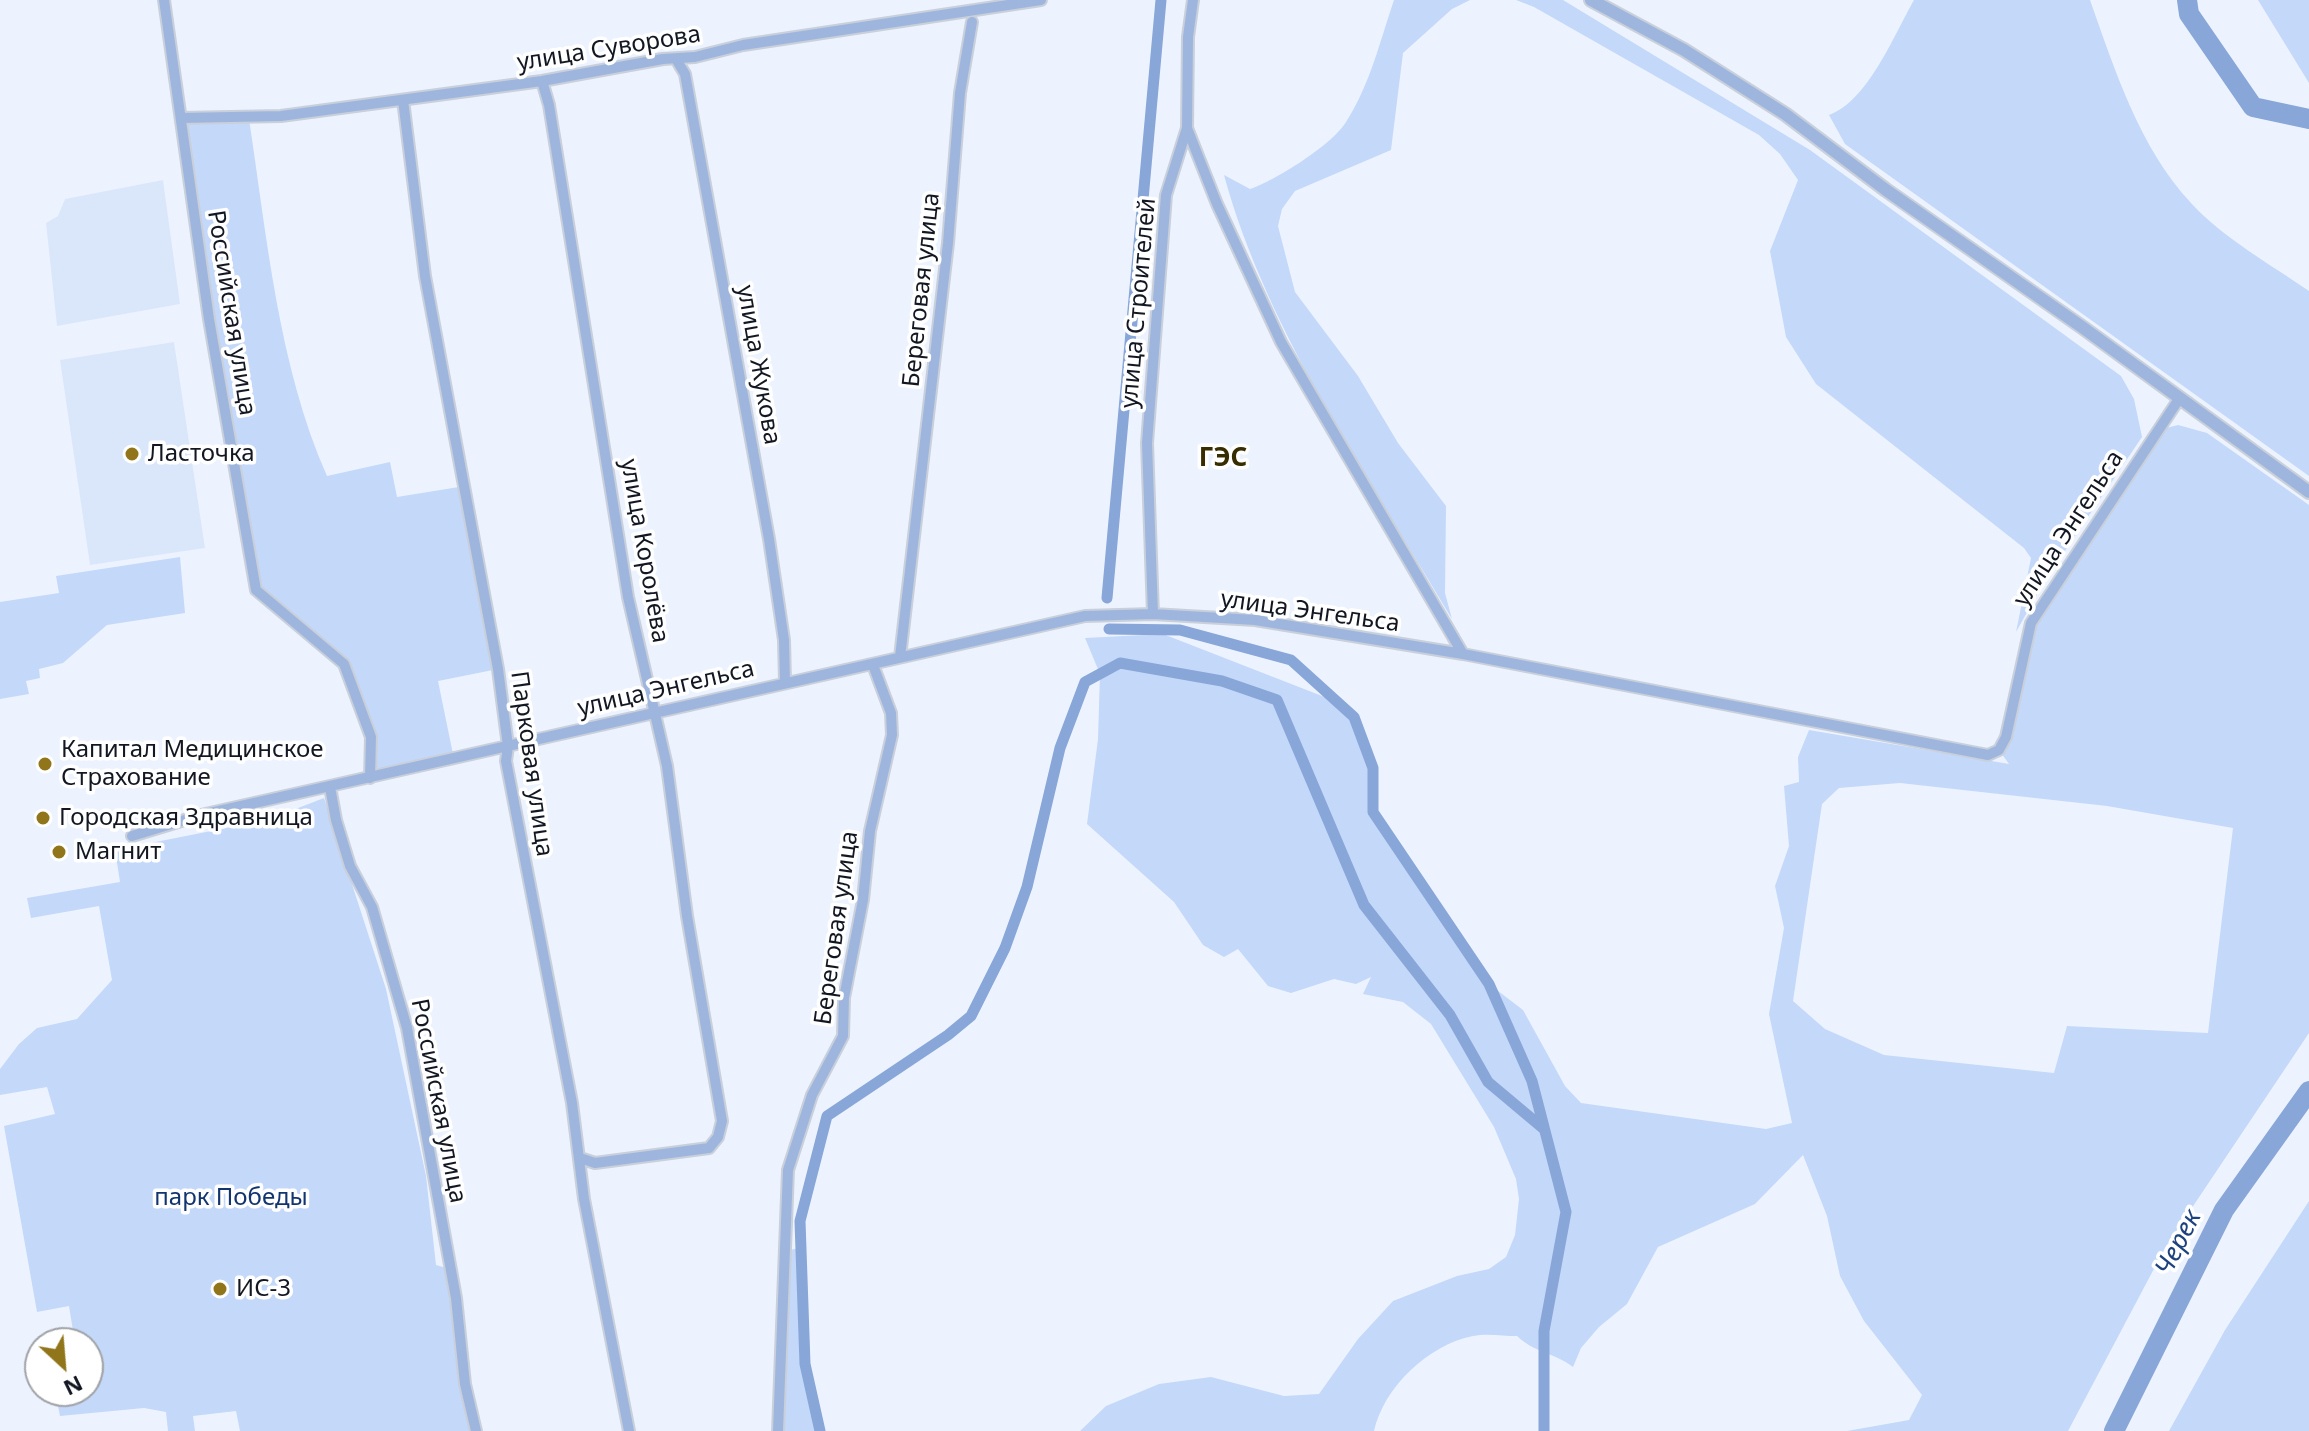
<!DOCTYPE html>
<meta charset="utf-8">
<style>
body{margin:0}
#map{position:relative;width:2309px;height:1431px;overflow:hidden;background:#ecf3ff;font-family:"Noto Sans",sans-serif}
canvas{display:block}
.north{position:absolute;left:24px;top:1327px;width:80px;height:80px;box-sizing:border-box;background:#fff;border:2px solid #a0a2a6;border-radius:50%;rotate:154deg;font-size:22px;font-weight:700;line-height:32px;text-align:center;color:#121721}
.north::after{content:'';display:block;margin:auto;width:28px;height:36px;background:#90751a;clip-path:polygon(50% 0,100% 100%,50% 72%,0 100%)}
</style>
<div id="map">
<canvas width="2309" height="1431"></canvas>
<div class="north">N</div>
</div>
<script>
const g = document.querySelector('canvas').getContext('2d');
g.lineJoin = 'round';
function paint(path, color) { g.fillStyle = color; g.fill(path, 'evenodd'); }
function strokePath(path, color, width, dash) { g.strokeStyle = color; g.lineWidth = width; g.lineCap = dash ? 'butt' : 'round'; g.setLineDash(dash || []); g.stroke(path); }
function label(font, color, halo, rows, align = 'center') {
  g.font = font + ' "Noto Sans",sans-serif'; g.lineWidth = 7; g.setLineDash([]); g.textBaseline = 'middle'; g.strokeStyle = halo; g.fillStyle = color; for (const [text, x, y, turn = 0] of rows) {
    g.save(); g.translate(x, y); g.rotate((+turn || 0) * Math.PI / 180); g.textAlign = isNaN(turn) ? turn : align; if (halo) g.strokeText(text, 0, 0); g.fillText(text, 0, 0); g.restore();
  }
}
paint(new Path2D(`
 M163,180l17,124 -123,22 -11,-103 12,-7 7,-17z
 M174,342l31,206 -115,17 -30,-205z`), '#dae7fb');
paint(new Path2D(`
 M1394,0h76l-18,9 -49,44 -12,97 -96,41 -13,18 -4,17 17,66 63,84 40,67 48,63 -1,87 7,26c-81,-138 -186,-289 -228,-444l26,14c25,-8 83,-45 96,-67 24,-37 34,-81 48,-122z
 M1516,0h47l247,150 311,226 13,23 8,38 -98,145 -28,50 15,-74 -7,-10 -208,-164 -30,-47 -16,-86 28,-71 -18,-26 -21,-19 -225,-128z
 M1914,0h176c25,70 49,147 101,203 32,35 79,61 118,88v185l-464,-332 -16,-29c39,-14 65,-80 85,-115z
 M2258,0h51v83z
 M181,118l68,1c18,118 29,246 78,357l63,-14 7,35 68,-11 33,183 -60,12 16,78 -84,19 1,-41 -27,-73 -88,-74z
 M2178,425l29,8 102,72v528l-144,215 -97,183h-221l62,-11 13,-25 -58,-74 -24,-45 -13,-60 -24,-61 -48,49 -97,43 -31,57 -28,23 -18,21 -8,19c-18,-14 -40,-15 -56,-31 -14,0 -30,-3 -44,0 -45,9 -89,51 -99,95h-294l26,-25 53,-22 52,-7 73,19 35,-2 39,-55 35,-38 64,-25 32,-7 17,-12 9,-22 4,-36 -3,-20 -22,-52 -63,-103 -28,-22 -40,-8 8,-17 -15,7 -22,-5 -43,14 -23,-7 -30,-37 -14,8 -21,-12 -29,-43 -87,-78 11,-85 2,-65 -15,-36 78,-4 177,69 14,14 19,51v44l116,172 34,26 42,76 16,17 185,26 26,-6 -23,-109 15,-86 -9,-42 14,-40 -5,-60 15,-4 -1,-25 11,-27 200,34 -10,-14 32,-127 127,-193zM1900,783l207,23 126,22 -25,205 -141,-7 -13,47 -170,-18 -59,-26 -32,-28 29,-197 17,-16z
 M180,557l5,56 -78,12 -44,38 -24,6 1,9 -14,3 3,13 -29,5v-97l59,-9 -3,-17z
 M324,798l62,191 40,187 10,89 14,4 26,162h-236l-4,-20 -43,5 2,15h-27l-2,-19 -22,-4 -84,8 -5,-25h33v-48h-13l-6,-37 -32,6 -33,-186 51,-12 -8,-27 -47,8v-26l19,-25 18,-16 40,-9 35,-39 -13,-74 -68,12 -4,-20 93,-16 -5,-32 152,-30z
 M2309,1201v230h-140l56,-101z
 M800,1248l5,116 15,67h-42l6,-180z`), '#c4d8f9');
strokePath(new Path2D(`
 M1107,598l54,-598
 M1109,629l71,1 111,30 63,57 19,51v44l116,172 43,97 34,131 -22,119v100
 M820,1431l-15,-67 -5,-143 27,-105 121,-81 23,-19 34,-68 22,-61 33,-139 25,-66 35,-19 102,18 55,19 87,205 86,110 38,67 56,47`), '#88a6d7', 11);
strokePath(new Path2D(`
 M2187,0l2,14 64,93 56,12
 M2114,1431l110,-221 85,-119`), '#88a6d7', 20);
const minor = new Path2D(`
 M164,0l45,319 47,271 88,74 27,73 -1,41
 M676,59l9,15 84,465 15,101 1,42
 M542,81l7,24 79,492 39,169 20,150 35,205 -4,16 -9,11 -114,15 -15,-5
 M403,100l22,176 73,393 10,77 -2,15 66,342 12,96 45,232
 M181,118l100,-2 261,-35 121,-22 32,-2 48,-12 298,-45
 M1187,128l30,76 64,138 182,312
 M1153,614l-6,-171 19,-248 21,-67 1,-91 5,-37
 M900,657l48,-414 12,-150 12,-71
 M330,787l6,33 14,46 22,41 35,121 49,270 9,86 11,47
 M132,836l69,-21 884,-199 68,-2 102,6 208,34 525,101 11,-5 7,-13 25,-114 148,-224
 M778,1431l10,-261 24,-75 31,-59 1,-38 19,-98 7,-69 22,-96 -1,-22 -18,-48`);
const tertiary = new Path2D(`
 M1591,0l93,50 101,64 101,76 196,137 227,165`);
strokePath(minor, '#c9d0db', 14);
strokePath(tertiary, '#c9d0db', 16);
strokePath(minor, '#9eb6de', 10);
strokePath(tertiary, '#9eb6de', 12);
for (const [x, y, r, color] of [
 [132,454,8,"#90751a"],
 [45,764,8,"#90751a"],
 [43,818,8,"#90751a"],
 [59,852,8,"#90751a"],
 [220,1289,8,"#90751a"]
]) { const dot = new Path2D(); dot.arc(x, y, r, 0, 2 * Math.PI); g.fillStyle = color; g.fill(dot); strokePath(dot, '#fff', 3); }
label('24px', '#121721', '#fff', [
 ["улица Суворова",609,49,-9],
 ["Береговая улица",922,290,-84],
 ["улица Строителей",1139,303,-85],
 ["Российская улица",231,313,81],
 ["улица Жукова",758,365,80],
 ["улица Энгельса",2069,529,-57],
 ["улица Королёва",644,551,80],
 ["улица Энгельса",1310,612,8],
 ["улица Энгельса",666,689,-13],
 ["Парковая улица",531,764,82],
 ["Береговая улица",837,928,-82],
 ["Российская улица",438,1101,79]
]);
label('24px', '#121721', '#fff', [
 ["Ласточка",148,454],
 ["Капитал Медицинское",61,750],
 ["Страхование",61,778],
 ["Городская Здравница",59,818],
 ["Магнит",75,852],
 ["ИС-3",236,1289]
], 'left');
label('24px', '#123570', '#fff', [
 ["парк Победы",231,1198]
]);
label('bold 26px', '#382c01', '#fff', [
 ["ГЭС",1223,459]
]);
label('italic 26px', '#1e427e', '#fff', [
 ["Черек",2179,1243,-63]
]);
</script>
